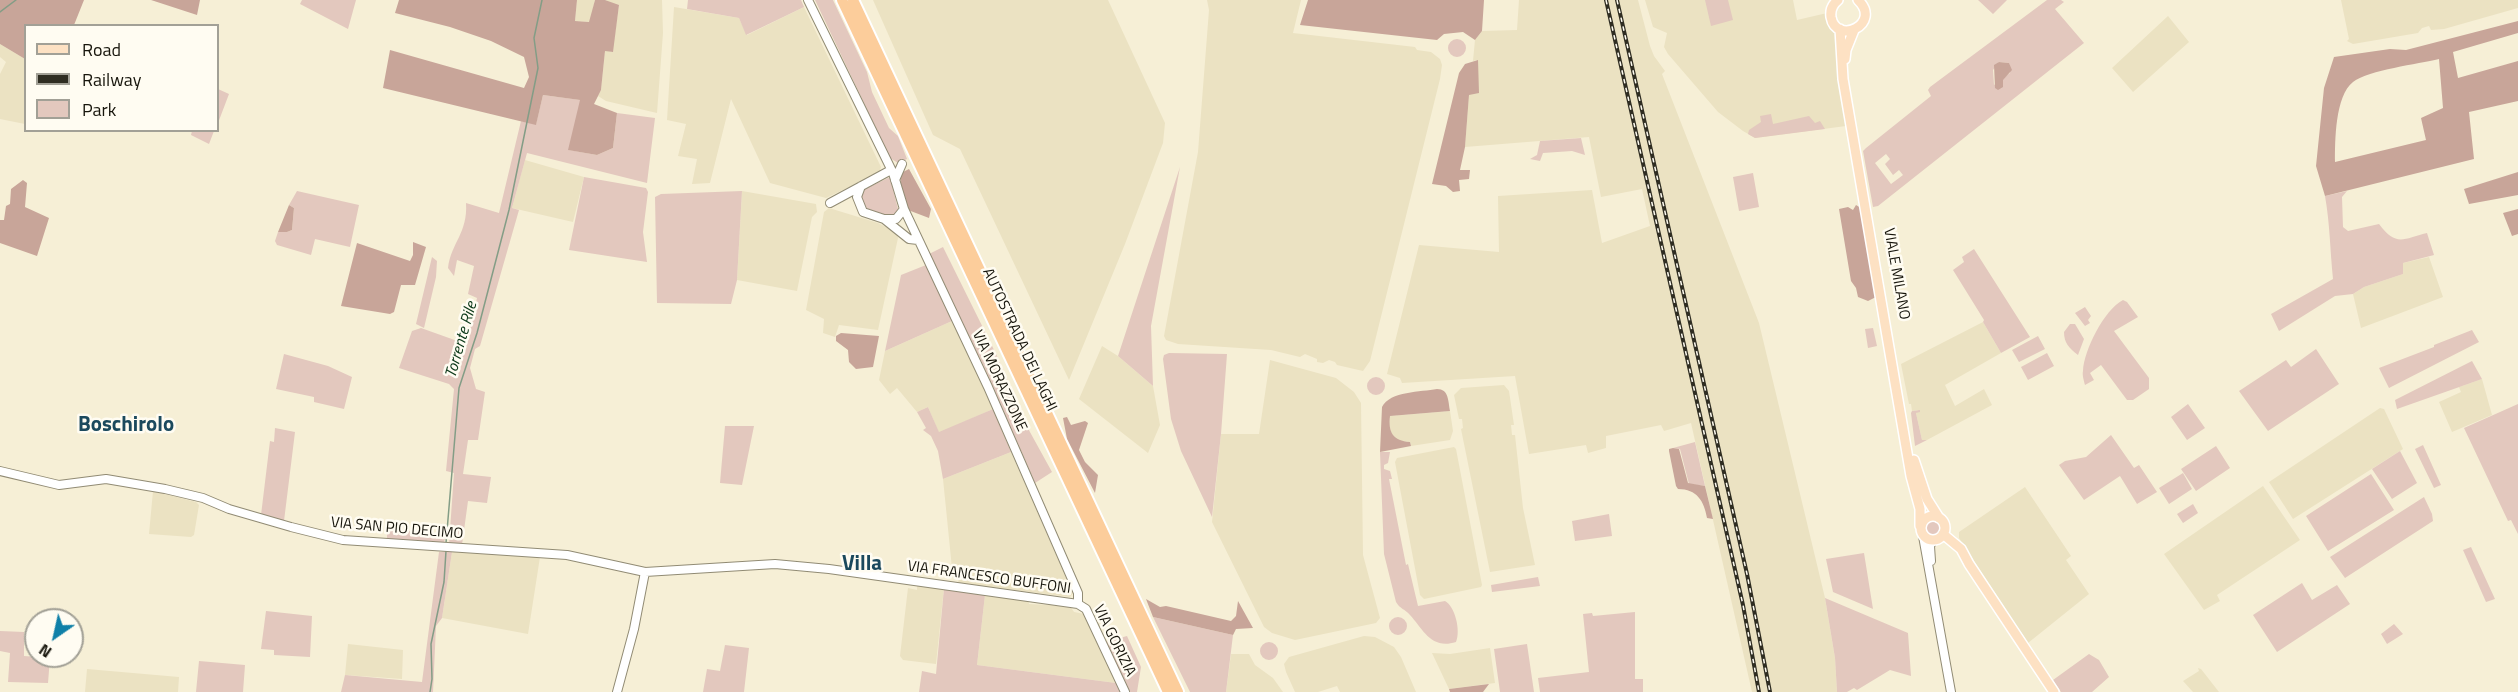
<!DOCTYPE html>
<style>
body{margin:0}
#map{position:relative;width:2518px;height:692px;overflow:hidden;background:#f6efd6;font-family:"Titillium Web",sans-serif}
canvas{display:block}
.legend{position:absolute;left:24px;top:24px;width:195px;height:108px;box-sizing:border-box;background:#fffcf2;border:2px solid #a2a096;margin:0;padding:8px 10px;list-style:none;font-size:18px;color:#17150c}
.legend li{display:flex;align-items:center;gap:12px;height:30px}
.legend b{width:30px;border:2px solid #a2a096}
.north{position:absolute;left:24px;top:608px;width:60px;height:60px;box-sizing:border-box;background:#fffcf2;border:2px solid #a2a096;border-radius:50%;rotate:214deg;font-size:16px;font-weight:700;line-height:24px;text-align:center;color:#17150c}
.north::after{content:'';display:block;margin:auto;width:21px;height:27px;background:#1080a8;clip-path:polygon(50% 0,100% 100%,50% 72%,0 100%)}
</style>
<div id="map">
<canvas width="2518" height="692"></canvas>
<ul class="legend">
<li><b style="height:8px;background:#fde1c3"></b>Road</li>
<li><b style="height:8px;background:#2f2d22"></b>Railway</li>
<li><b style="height:16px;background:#e3c8be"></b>Park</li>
</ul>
<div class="north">N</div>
</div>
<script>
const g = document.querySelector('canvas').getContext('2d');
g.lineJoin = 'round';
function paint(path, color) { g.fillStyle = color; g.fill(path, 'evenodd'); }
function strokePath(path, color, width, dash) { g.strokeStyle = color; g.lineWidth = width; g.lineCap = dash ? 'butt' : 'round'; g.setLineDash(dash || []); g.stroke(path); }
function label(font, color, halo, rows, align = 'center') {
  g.font = font + ' "Titillium Web",sans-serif'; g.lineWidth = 5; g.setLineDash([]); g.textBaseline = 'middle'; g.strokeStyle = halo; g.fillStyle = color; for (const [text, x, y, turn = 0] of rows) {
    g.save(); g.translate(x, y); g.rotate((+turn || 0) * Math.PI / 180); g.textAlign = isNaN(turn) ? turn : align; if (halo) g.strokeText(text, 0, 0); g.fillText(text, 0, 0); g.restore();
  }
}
paint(new Path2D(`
 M577,0h18l-5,22 -15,-1z
 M605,0h57l1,33 -6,80 -51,-12 -8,-5 3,-6 4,-40 7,2 7,-46z
 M873,0h235l57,123 -2,20 -38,101 -56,136 -109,-231 -27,-14z
 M1207,0h94l-8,33 122,14 2,3 14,2 9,7 2,6 -2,14 -70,282 -7,10 -26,-6 -2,-3 -6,-2 -6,3 -6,-1v-3l-12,-5 -5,3 -29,-7 -93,-6 -12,-4 -2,-4 34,-184 11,-142z
 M1519,0h119l12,46 4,10 11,15 -3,3 97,249 66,275 10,60 2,34h-85l-61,-269 -27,8 -3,-6 -55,11v12l-18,5 -2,-8 -57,9 -14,-78 -113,7 -2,-5 -13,-4 32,-129 80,7 -1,-56 94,-6 10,53 48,-17 -8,-37 -41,8 -12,-60 -124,10 4,-53 8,-34 -4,1 2,-21 7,-9 35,-1z
 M1645,0h148l4,20 30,-7 7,8 12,105 -91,12 -12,-7 -25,-19 -50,-58 -4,-7 3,-14 -14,-6z
 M2341,0h177v8l-74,21 -13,1 -2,-4 -7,2 -4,5 -65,11 -6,-3 2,-2z
 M674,7l65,11 8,17 57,-28 77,160 -2,6 -53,25 -56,-15 -39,-84 -21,84 -18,1 5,-25 -19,-3 8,-32 -19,-4z
 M2168,16l21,26 -56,50 -21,-24z
 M0,44l25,15v65l-25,-5v-45l6,-12 -6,-5z
 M525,160l59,17 -11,45 -61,-14z
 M742,191l74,13 1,8 -5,5 -15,74 -60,-11z
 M829,208l49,15 18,9 2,6 -20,92 -39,-5 -4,12 -12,-4 1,-14 -18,-9 18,-98z
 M2429,257l14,40 -82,31 -8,-34 11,-7 39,-13v-11z
 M952,321l41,88 -54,24 -11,-26 -11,5 -20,-24 -7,6 -11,-14 6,-29z
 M1983,322l18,31 -56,32 10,21 29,-17 8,16 -65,35h-5l-6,-27 2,-3 -6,1 -1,-7h-2l-8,-40z
 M1102,346l16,10 35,30 7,39 -12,28 -69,-54z
 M1270,360l66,18 18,14 7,11 2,152 17,63 -4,5 -81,17 -23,-7 -8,-6 -52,-105 9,-88h38z
 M2482,379l10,36 -40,17 -13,-30 22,-10 -2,-5z
 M1504,385l5,6 5,34h-3l1,10h3l8,73 12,57 -45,7 -29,-143 2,-1 -1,-9h-3l-5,-24 7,-7z
 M2380,408l4,1 19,40 -110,70 -24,-37z
 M1450,411l3,20 -3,9 -39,6 -1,-4 -11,-1 -7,-6 -3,-10 1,-9z
 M1454,447l2,2 26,136 -1,2 -57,12 -4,-4 -25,-133 2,-4z
 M1011,452l62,141 -3,4 -112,-14 1,-5h-6l-10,-99z
 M2263,486l37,54 -83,55 3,6 -16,9 -40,-56z
 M2025,487l46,69 -5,4 23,34 -61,49 -69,-105v-6z
 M153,491l43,11 3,3 -5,30 -3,2 -42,-3z
 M452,552l88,5 -12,77 -86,-16z
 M917,585l27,3 -8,76 -33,-4 -3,-4 8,-68 9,2z
 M985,595l43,3 1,6 41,2 4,6 10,2 32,69 -139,-18z
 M1364,636l11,1 19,10 7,10 15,35h-76l-3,-6 -19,6h-23l-9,-20 -2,-8 5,-7z
 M348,644l55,6 -1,29 -57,-4z
 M1490,648l5,35 -46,6 -17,-36 18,1z
 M1231,654h18l6,11 18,13 10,14h-57z
 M2198,668l3,1 18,23h-26l-10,-11 16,-10z
 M87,669l92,8 -1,15h-93z`), '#ebe2c2');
paint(new Path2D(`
 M302,0h54l-8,29 -48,-25z
 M688,0h113l3,7 -58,28 -7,-17 -52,-9z
 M815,0h18l34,72 5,20 17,36 9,8 9,23 -9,4 -8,-5z
 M1705,0h23l5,20 -22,6z
 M1978,0h29l-14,14z
 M2047,0h14l3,2 -9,7 29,34 -206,163 -5,1 -10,-56 3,-3 65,-52 -3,-6 2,-3zM1999,62l10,1 1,10 -16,12 -1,-15zM1886,154l4,5 -5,5 8,11 6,-5 4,5 -12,9 -16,-21z
 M1448 48a9 9 0 1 1 18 0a9 9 0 1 1-18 0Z
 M218,89l11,5 -11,29z
 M543,95l38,5 -12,50 28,5 16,-7 4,-35 38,5 -8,65 -120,-30 -15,55 7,2 -39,136 -5,3 -5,19 6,21 9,3 -7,48h-10l-5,34 28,3 -4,26 -19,-2 -6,44 -13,-1 5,-71 -8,-2 8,-82 -5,-5 -50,-16 13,-37 9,-3 42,15 5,-5 9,-40 -9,-4 6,-28 -17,-6 -3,16 -6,-8c3,-25 20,-35 18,-65l33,10 22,-92 15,3z
 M1771,114l2,10 36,-8 6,7 5,-2 5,8 -70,9 -7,-4 1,-4 12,-8 -1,-6z
 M192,131h22l-5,13 -18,-9z
 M1581,138l4,17 -13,-4 -29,2 -3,8 -10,-2 7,-4 3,-14z
 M1180,167l-29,159 2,60 -35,-30z
 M1753,173l6,34 -20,4 -6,-34z
 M584,177l62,11 2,4 -5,40 4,30 -78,-12z
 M890,177l9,36 -7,6 -27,-9 -4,-7 2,-13z
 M297,191l62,14 -9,42 -35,-8 -4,16 -34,-10 -2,-4 3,-9h9l5,-2 2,-22 -5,-3z
 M742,191l-5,89 -6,24 -74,-1 -2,-106 6,-3z
 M2347,191l-5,6 1,30 5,4 31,-7c17,23 24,15 48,9l7,22 -31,8v11l-39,13 -11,7 -18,2 -56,35 -8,-17 62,-35c-3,-28 -3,-55 -8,-83z
 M943,247l56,113 26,63 27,49 -17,11 -48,-110 -58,-119z
 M1974,249l56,88 -29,16 -18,-31 1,-2 -31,-50 11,-8 -2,-5z
 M432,257l5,4 -1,16 -12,51 -8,-4z
 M926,265l26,56 -67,30 16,-76z
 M2123,300l4,2 11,15 -24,14 35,47v11l-16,11h-6l-26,-35 -11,8 4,7 -9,5c-1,-4 -3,-10 -2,-14 1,-21 21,-61 40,-71z
 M2085,307l6,9 -3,4 2,3 -5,3 -10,-13z
 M2070,324h5l9,15 -6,16c-9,-7 -14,-12 -14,-23z
 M1873,328l4,18 -9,2 -3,-19z
 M2472,330l7,12 -90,46 -10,-20 55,-21v-2z
 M2038,336l7,13 -26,13 -7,-12z
 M2316,349l23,35 -71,47 -29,-40 47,-31 5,7z
 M1169,353l58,1 -6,80 -9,83 -31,-66 -10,-32 -8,-60 1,-4z
 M2047,353l7,13 -26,14 -7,-13z
 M284,354l44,12 24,11 -8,32 -30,-7v-5l-38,-8z
 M2472,361l10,18 -85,30 -2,-9z
 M1367 386a9 9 0 1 1 18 0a9 9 0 1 1-18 0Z
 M2188,404l17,24 -18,12 -16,-23z
 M2518,404v130l-7,-14 -3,1 -44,-93z
 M928,407l11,25 54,-23 18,43 -68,27 -5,-28 -7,-15 -8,-6 3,-2 -9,-16z
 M1920,410v2l-4,1 6,27h5l-12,6 -4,-33 1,-2z
 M725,426h29l-12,59 -22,-2z
 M275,428l20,4 -11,89 -23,-6 9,-74 4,1z
 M2111,435l23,33 5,-3 18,27 -20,12 -17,-28 -36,24 -25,-35 6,-4 21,-4z
 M1695,442l10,44 -16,-2 -9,-35 -7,-1z
 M2423,445l18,40 -7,3 -19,-39z
 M2216,446l14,22 -34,23 -15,-22z
 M2400,451l17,32 -25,16 -20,-30z
 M1380,452h10l-2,11 -4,2v4l6,2 2,8h-3l17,86 2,-1 10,42 27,-5c10,5 16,30 11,41 -25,8 -33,-13 -46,-27 -5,-6 -10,-6 -14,-13l-12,-48z
 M2183,473l9,16 -23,15 -10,-16z
 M2371,474l23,36 -66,41 -22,-35z
 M2424,497l8,17 1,7 -88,57 -15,-21z
 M2193,504l5,9 -15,10 -6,-9z
 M1609,514l3,22 -37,5 -3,-20z
 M1926 528a7 7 0 1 1 14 0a7 7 0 1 1-14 0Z
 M387,527l58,10 -1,7 -57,-5z
 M2471,547l24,52 -9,3 -23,-52z
 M439,552h13l-10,66 -6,8 -3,66h-92l4,-17 77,7z
 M1864,553l9,56 -40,-17 -7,-33z
 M1538,577l2,9 -48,6 -1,-7z
 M2302,583l10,17 25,-15 13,19 -73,48 -24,-37z
 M944,588l41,7 -8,70 139,18 4,9h-201l3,-21 14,3z
 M1825,598l83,35 3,43 -21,-6 -33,20 -3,-2 -7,4h-10l-2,-34z
 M266,611l46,5 -2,41 -36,-2v-5l-13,-1z
 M1635,612v67h8v13h-103l-2,-14 51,-6 -6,-58 9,-1 1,3z
 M1389 626a9 9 0 1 1 18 0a9 9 0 1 1-18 0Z
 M1153,617l80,18 -7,57h-36z
 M2394,624l9,10 -16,10 -6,-10z
 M0,631l24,1v24l26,2 -2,25 -40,-1 2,-29 -10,-2z
 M1127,636l14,31 -4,25h-9l-22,-50z
 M1260 651a9 9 0 1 1 18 0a9 9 0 1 1-18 0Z
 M1527,644l7,48h-34l-6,-43z
 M725,645l24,3 -5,44h-41l4,-23 13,2z
 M2089,654l10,6 10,17 -17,15h-31l-8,-12z
 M199,661l46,4 -2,27h-47z`), '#e3c8be');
paint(new Path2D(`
 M0,0h84l-10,25 -48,1 -1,33 -25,-15z
 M151,0h49l-3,15z
 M399,0h178l-2,21 14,1 6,-22h10l14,5 -6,47 -8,-1 -4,39 -7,14 23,9 -4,35 -16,7 -29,-5 12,-50 -37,-5 -7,30 -153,-37 7,-38 134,38 5,-11 -5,-20 -33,-16 -41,-14 -55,-14z
 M1308,0h176l-2,31 -7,9 -12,-8 -19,2 -7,6 -137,-15z
 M2518,21v12l-65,19 5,26 60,-17v40l-49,11 5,47 -149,37 -9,-30 8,-78 10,-31 56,-8 16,1zM2439,59l4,49 -22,10 5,22 -91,22c0,-21 0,-66 18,-80 16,-12 65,-18 86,-23z
 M1478,60l1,33 -10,2 -4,52 -5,23h10l-1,9 -10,1 1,11 -7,1 -7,-6 -14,-2 27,-111 6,-9z
 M1999,62l10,1 3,7 -9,10v7l-5,3 -3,-2 -1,-23z
 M909,169l22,40 -2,9 -21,-8 -8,-21 1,-16z
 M2518,172v23l-49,9 -5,-15z
 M23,180l4,3 -2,24 24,11 -12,38 -37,-13v-23h4l2,-14 4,-2 1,-15z
 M289,205l5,3 -2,22 -5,2h-9z
 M1856,205l5,3 15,89 -8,4 -10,-4 -2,-9 -5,-7 -12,-72 9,-2 5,3z
 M2518,209v25l-6,2 -9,-23z
 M413,242l13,5 -11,38h-14l-7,27 -4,2 -49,-8 16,-63 53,18 3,-6z
 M841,333l38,3 -6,31 -17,2 -7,-7 -1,-12 -12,-9v-5z
 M1437,389c12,0 11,12 13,22l-60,5c-2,16 3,25 20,26l1,4 -31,6 2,-45c8,-16 39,-15 55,-18z
 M1067,417l4,8 14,-4 3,2 -9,27 6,12 13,13 -3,18 -28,-54 -4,-21z
 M1673,448l6,1 9,34 17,3 8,33 -6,-1c-3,-17 -10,-29 -29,-29l-2,-3 -7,-35v-2z
 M1146,599l14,8 6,-1 65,15 5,-5 2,-15 15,27 -17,1 -3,6 -80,-18z
 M1489,684l-6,8h-33l-1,-3z`), '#c8a599');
strokePath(new Path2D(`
 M0,12l16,-12
 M446,543l13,-155 18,-55 32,-123 29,-142 -4,-30 8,-38
 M430,692l2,-13 -1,-35 13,-62 2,-31`), '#839d86', 1.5);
const minor = new Path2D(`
 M808,0l85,173 11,36 84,178 90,206v11
 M895,180l7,-16
 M861,186l-4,11 6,15 21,7 25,20 9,1
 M830,203l61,-33
 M885,219h11l8,-10
 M0,471l59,14 47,-6 59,10 38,9 26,11 62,18 52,13 224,15 78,17 130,-8 54,5 249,35 8,5 39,83
 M1923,536l28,156
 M1931,561l-1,-15 3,-6
 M617,692l17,-63 11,-57`);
const major = new Path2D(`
 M1838,0c-5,4 -8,10 -7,17 5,29 52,7 27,-17
 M1840,29l3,50 68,397 9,33v17
 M1845,59l1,-9 8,-20
 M1914,460l13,39 12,19
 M1921 528a12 12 0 1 1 24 0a12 12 0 1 1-24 0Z
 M1943,534l18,15 8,15 85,128`);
const highway = new Path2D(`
 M842,0l326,692
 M853,0l325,692`);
strokePath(minor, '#918b74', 10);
strokePath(major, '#fff', 12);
strokePath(highway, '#fff', 14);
strokePath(minor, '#fff', 8);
strokePath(major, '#fde1c3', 9);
strokePath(highway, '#fccd9b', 10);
const rail = new Path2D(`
 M1606,0l137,605 16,87
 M1617,0l130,574 23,118`);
strokePath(rail, '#2f2d22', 4);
strokePath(rail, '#fffcf2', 1.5, [4.5]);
label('15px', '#17150c', '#fffcf2', [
 ["VIALE MILANO",1896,274,80],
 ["AUTOSTRADA DEI LAGHI",1019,340,65],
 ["VIA MORAZZONE",999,381,65],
 ["VIA SAN PIO DECIMO",397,529,5],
 ["VIA FRANCESCO BUFFONI",989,578,8],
 ["VIA GORIZIA",1114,641,64]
]);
label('italic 16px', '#0b3818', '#fffcf2', [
 ["Torrente Rile",462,340,-74]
]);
label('bold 21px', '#1b495d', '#fffcf2', [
 ["Boschirolo",126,426],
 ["Villa",862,565]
]);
</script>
